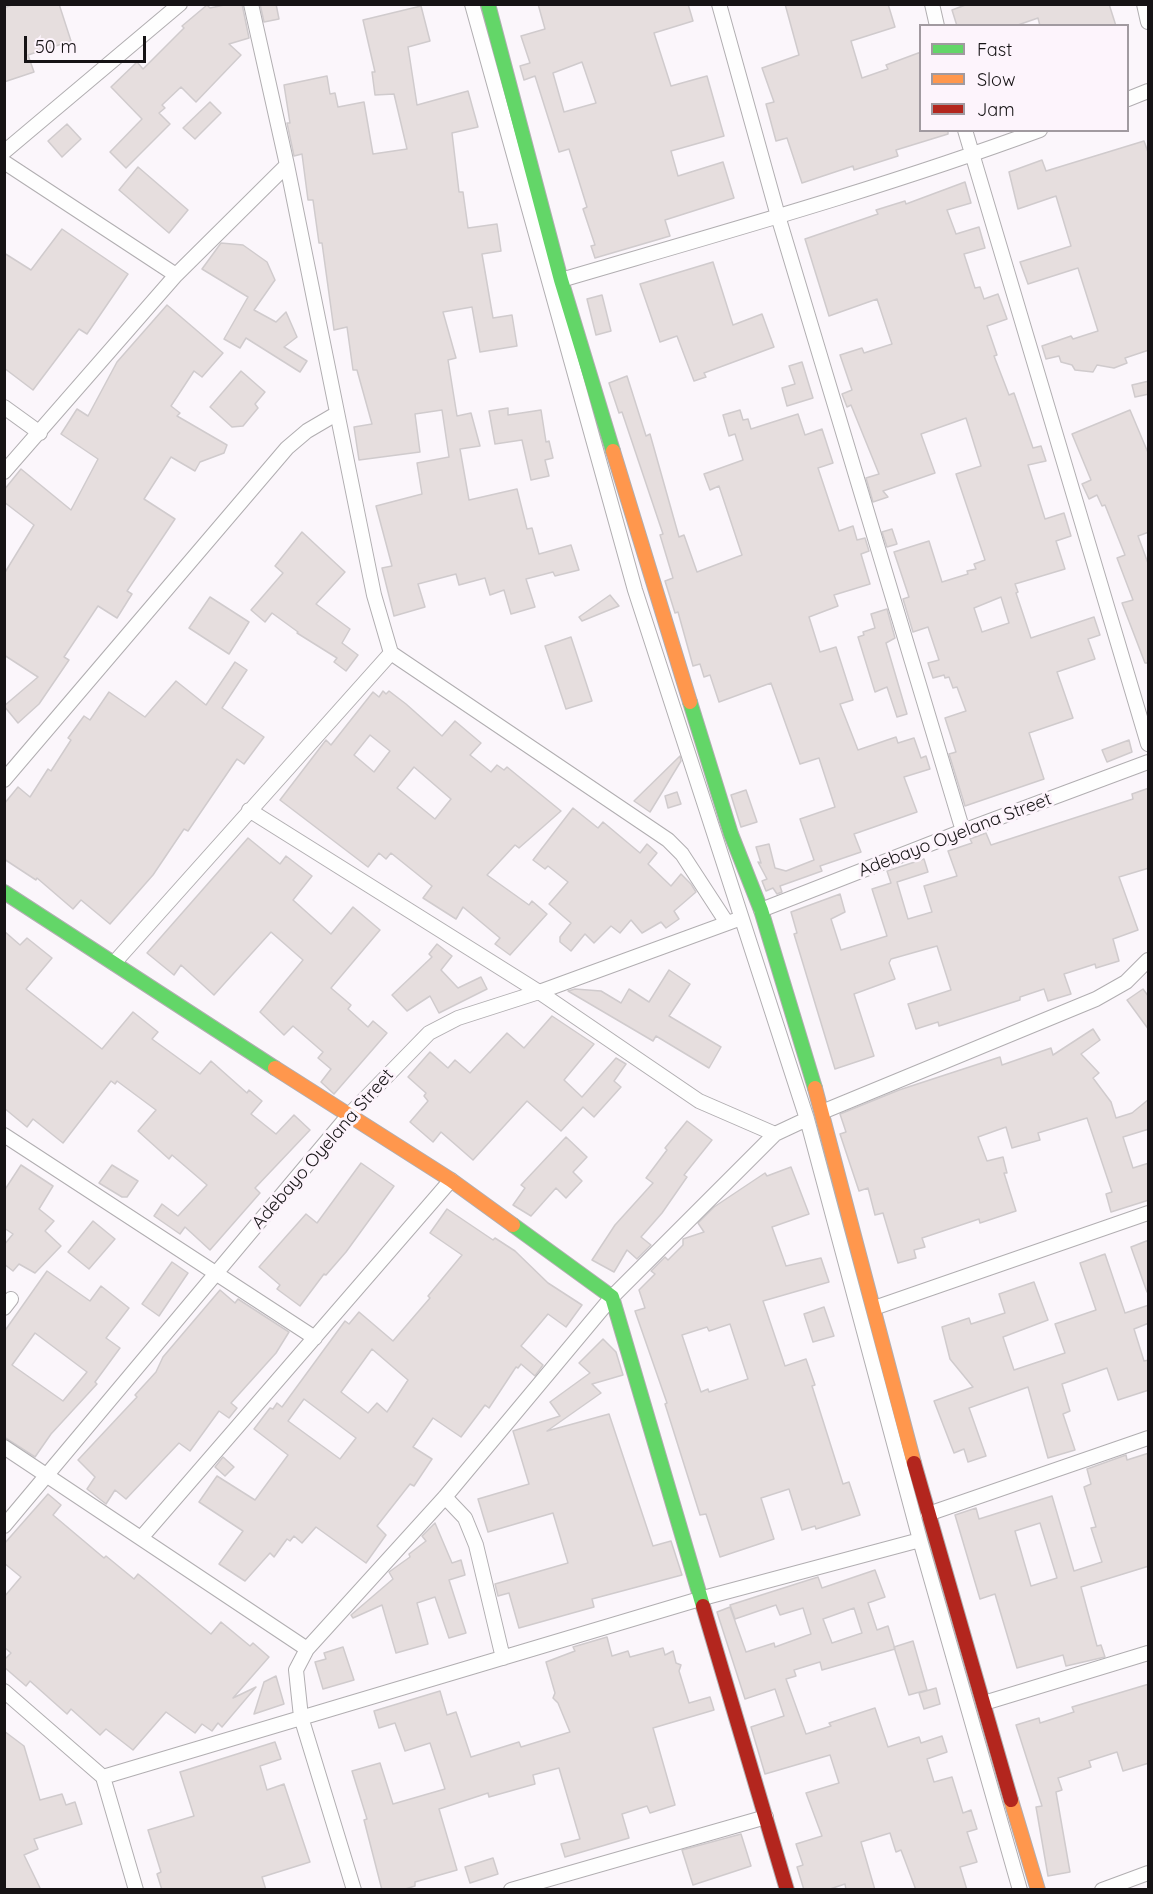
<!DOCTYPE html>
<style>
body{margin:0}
#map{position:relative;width:1153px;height:1894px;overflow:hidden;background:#fbf6fb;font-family:Quicksand,sans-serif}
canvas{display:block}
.frame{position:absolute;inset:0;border:6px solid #161315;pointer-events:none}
.legend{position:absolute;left:919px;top:24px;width:210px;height:108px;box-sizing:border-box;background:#fdf4fc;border:2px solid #a19aa0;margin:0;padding:8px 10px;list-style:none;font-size:18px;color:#161315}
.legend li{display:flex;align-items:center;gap:12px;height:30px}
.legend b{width:30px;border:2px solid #a19aa0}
.scale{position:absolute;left:24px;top:36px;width:122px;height:27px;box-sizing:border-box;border:3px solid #161315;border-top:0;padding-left:8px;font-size:18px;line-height:21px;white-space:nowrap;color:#161315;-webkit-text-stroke:4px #fdf4fc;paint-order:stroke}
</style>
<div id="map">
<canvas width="1153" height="1894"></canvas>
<div class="frame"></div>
<ul class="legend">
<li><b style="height:8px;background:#63d668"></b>Fast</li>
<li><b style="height:8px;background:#ff974d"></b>Slow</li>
<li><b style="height:8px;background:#b3261e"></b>Jam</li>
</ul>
<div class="scale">50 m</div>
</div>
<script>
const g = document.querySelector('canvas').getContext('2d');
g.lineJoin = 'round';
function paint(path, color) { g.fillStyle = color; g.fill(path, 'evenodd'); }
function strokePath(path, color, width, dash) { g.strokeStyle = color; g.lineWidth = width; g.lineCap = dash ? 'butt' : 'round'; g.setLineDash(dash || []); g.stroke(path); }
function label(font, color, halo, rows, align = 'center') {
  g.font = font + ' Quicksand,sans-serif'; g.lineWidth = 6; g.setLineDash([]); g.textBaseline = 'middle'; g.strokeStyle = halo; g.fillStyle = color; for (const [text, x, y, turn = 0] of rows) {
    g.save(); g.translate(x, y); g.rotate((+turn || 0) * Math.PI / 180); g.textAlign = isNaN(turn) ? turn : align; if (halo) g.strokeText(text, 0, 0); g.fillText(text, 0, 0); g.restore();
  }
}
const building = new Path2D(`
 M14,4h45l12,37 -43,14 6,17 -30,10v-74z
 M229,4h13l7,34 -20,6 12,11 -45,47 -15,-15 -19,18 3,3 -6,5 11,11 -44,44 -16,-16 32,-33 -31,-32 26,-25 6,7 41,-41 -2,-2 25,-21 3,3z
 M260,4h16l3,15 -15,3z
 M538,4h150l5,17 -39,12 17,53 36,-10 17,60 -53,15 7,25 45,-14 11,36 -69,22 5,16 -75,22 -4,-12 4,-1 -12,-36 4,-2 -18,-58 -10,3 -24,-76 -11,4 -4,-14 10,-3 -9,-27 24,-7zM582,62l14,41 -32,9 -11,-39z
 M785,4h103l7,23 -44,14 11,37 26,-9 -2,-4 35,-13v78h27v4l-52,16 2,6 -44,14 -1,-4 -51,17 -15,-45 -11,3 -10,-37 8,-2 -12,-34 37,-13z
 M968,4h141l7,22h-76l-2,-8 -23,8h-58l-5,-16z
 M421,6l9,35 -22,6 9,58 51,-14 10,36 -26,6 7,59h4l5,36 29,-4 4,27 -19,3 11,64 19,-3 5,31 -37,6 -8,-45 -29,5 13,46 -8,2 9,56 14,-3 9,33 -20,3 9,51 48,-11 10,40 5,-1 7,26 32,-9 8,25 -24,6 -2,-4 -27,7 9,28 -24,7 -7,-24 -14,5 -5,-17 -26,7 -3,-11 -38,10 7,23 -31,9 -12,-48 10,-2 -16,-60 46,-12 -5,-31 32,-6 -7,-47 -27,4 5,38 -61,8 -5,-33 18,-3 -15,-54h-4l-6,-43 -13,3 -12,-87h-3l-6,-43h-5l-6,-46 -8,2 -7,-33h3l-6,-38 43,-9 3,18 5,-1 3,14 26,-5 9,52 34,-5 -13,-55 -19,1 -3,-23h3l-12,-52z
 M210,102l11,11 -26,26 -12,-11z
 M67,124l14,15 -19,18 -14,-16z
 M1144,141l5,14v195l-24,8 2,5 -13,5 -17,-3 -4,7 -18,-2 -3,-5 -11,-3 -2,-6 -13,3 -4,-13 29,-10 2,3 25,-8 -20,-63 -50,16 -8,-22 51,-16 -15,-50 -38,13 -9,-37 33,-12 4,11z
 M138,167l50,43 -19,23 -50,-43z
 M965,182l6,21 -24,7 9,24 23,-7 6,21 -21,6 11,34 5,-1 4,12 14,-5 9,25 -20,7 10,29 -3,1 15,39 5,-2 19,55 8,-2 5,15 -18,4 17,54 19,-6 7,23 -15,5 9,28 -50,15 3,8 -2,1 15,45 63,-21 6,18 -12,4 7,20 -38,13 16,46 -44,15 15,46 -79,27 -16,-52 7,-2 -11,-34 21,-7 -9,-24 -4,1 -4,-11 -4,1 -1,-3 -11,3 -5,-15 11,-3 -11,-33 -15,5 -10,-33 6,-2 -15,-45 35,-11 13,41 26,-8 -1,-3 9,-2 -2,-5 11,-4 -29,-86 25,-8 -15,-48 -45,16 14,39 -52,18 5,6 -15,5 -7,-24 13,-4 -28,-69 -4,2 -5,-13 10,-4 -12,-35 22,-7 2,5 28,-9 -15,-45 -48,17 -24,-77 73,-25 -2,-4 29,-9 1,3zM1001,597l8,26 -27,9 -8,-24z
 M62,229l66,45 -41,60 -8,-5 -46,61 -29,-22v-115l27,17z
 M221,243l22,2 24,17 8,18 -21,30 22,12 10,-10 11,25 -13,10 23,14 -7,11 -54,-34 -6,10 -16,-9 24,-42 -46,-28z
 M713,262l20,63 29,-11 12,33 -70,26 2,4 -12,4 -17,-45 -17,6 -20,-58z
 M602,295l9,36 -15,4 -9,-36z
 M167,305l56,48 -21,24 -8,-6 -23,35 9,7 -3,3 50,29 -3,8 -24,9 -5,9 -24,-14 -27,42 31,20 -48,72 5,3 -15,24 -19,-12 -34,51 5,3 -30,44 -21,19 -14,-17 34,-29 -34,-22v-81l30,-49 -30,-23v-12l17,-21 50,41 27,-51 -37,-25 16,-25 11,7 29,-54z
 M802,362l11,36 -26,8 -5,-18 13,-4 -6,-18z
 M241,371l24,21 -10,12 3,4 -15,18 -11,1 -22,-20z
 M627,376l19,60 4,-2 29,103 5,-2 13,37 45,-17 -23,-69 -9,4 -6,-16 39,-14 -8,-26 -6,2 -6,-21 17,-5 3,10 5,-1 3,10 47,-15 7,21 17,-6 11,34 -15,5 21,63 14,-5 4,14 8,-2 4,13 -8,3 9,30 -36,11 4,11 -29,11 11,35 16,-5 17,53 -13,4 18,46 38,-13 2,6 16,-5 7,20 5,-2 4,13 -26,8 13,35 -63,22 7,18 -41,14 2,5 -42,15 2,6 -5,2 -4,-6 -7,3 -4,-10 5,-2 -9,-17 3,1 -5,-16 13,-3 6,24 11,3 28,-11 -14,-41 35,-12 -16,-49 -19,6 -29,-81 -52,19 -9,-27 -6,2 -4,-13 -7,2 -15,-54 -3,1 -10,-32 8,-3 -13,-43 3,-1 -41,-122 -3,1 -10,-30z
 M1149,381v13l-14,3 -3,-12z
 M508,408v7l33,-5 5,32 3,-1 4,17 -8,2 4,16 -18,4 -9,-40 -27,4 -6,-33z
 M1130,410l19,45v77l-11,4 11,30v97h-4l-23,-60 11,-3 -16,-42 8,-3 -20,-50 -3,1 -5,-11 -8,4 -7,-15 9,-4 -19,-46z
 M892,529l5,15 -10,3 -5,-15z
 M302,532l43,40 -29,32 34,25 -8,14 16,12 -12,16 -12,-9 3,-4 -40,-25 1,-1 -26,-19 -7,9 -14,-12 32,-37 -8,-7z
 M610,595l9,11 -37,15 -3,-4z
 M210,597l39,25 -20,32 -40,-26z
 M887,609l8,29 -9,5 21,71 -10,3 -10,-30 -12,5 -17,-55 6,-2 -1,-3 12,-4 -4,-14z
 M571,637l21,64 -26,8 -21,-63z
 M235,662l12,8 -25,38 42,29 -20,27 -7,-5 -49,72 -4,-2 -31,46 -43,49 -29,-24 -8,9 -36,-31 -1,2 -32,-21v-55l14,-17 12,10 18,-28 3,2 20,-31 -3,-2 16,-22 6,4 19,-28 36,25 31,-36 30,24z
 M383,691l3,3 3,-3 17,13 36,32 13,-15 26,22 -11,12 21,17 6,-7 7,5 3,-3 54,44 -42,37 -4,-3 -28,30 42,30 3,-4 15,13 -37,41 -15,-11 5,-6 -37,-31 -7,12 -33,-21 9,-12 -41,-33 -5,6 -7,-6 -11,14 -88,-67 46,-60 5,5 42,-53 6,5zM370,735l20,16 -16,21 -20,-17zM414,767l37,32 -16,20 -38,-31z
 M1129,740l3,12 -25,10 -5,-12z
 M680,756l1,5 -31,51 -16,-11z
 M1149,788v80l-30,9 19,53 -25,9 6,22 -23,7 -1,-4 -31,10 7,20 -23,7 -4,-12 -24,8v3l-81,26 -1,-4 -22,7 -8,-25 43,-14 -14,-44 -46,13 -2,4 6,16 -41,15 20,62 -39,13 -41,-135 3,-1 -6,-21 49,-18 5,18 -14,7 10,31 46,-14 -15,-47 19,-6 -4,-12 37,-12 4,13 -31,10 11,37 24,-7 -8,-26 33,-10 -9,-25 24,-8 -2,-4 16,-6 5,12 142,-46 -1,-5z
 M746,790l11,32 -16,5 -10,-32z
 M677,792l4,12 -13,4 -3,-12z
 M573,808l25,20 5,-6 37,31 7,-9 10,9 -9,11 23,22 10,-12 10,10 5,8 -22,19 5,8 -13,9 -5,-6 -19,11 -11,-13 -11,13 -9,-7 -17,17 -9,-9 -14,17 -11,-9v-5l11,-14 -22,-19 19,-22 -20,-16 -3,3 -12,-9z
 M248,838l32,26 6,-8 26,20 -19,24 38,34 22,-27 27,23 -49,58 20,17 -3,4 20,18 5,-6 14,12 -53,61 -13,-12 10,-13 -13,-11 5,-6 -30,-26 -9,9 -24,-23 43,-52 -32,-28 -57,63 -33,-30 -7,10 -27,-22z
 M4,931l16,14 7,-7 25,20 -26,31 76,60 31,-37 25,20 -6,7 48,35 11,-13 36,32 2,-3 13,11 -11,13 25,20 18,-19 16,15 -55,58 5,5 -50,57 -25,-23 -5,7 -26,-18 8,-12 16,12 29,-31 -35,-30 -3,4 -31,-28 18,-21 -39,-29 -2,3 -4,-3 -48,62 -30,-24 -6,8 -23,-19z
 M437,944l15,12 -11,14 17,18 23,-11 6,12 -48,24 -9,-17 -23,15 -15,-16 40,-38 -3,-3z
 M669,970l21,14 -21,32 52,31 -12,21 -53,-32 -3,5 -85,-50 7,-2 26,2 20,12 8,-14 20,13z
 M1143,989l6,8v33l-22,-30z
 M552,1016l42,28 -30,36 18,17 34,-39 10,6 -12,17 7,6 -27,30 -11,-10 -22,24 -34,-30 -54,59 -32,-28 -8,10 -23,-20 18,-21 -4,-5 2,-3 -18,-16 22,-25 18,16 7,-8 15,13 37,-40 17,15z
 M1093,1029l7,11 -19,14 18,19 -6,5 18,24 5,16 16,-5 17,-14v30l-26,8 10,31 16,-5v37l-38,12 -5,-18 6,-2 -25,-74 -49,15 2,7 -28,8 -6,-21 -28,10 9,24 16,-4 4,16h-3l12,38 -36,12 -1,-4 -57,19 3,9 -11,3 2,8 -18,5 -15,-50 -8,2 -7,-27 -9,3 -19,-57 6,-2 -6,-18 59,-24 101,-33 2,8 49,-17 2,7z
 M687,1121l25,19 -28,35 3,2 -25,36 -21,24 10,8 -14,14 -10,-9 -13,22 -22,-12 23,-35 38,-42 -7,-5 21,-28 -2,-2z
 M566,1137l21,20 -14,15 9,9 -16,17 -10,-10 -25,28 -18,-11 12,-17 -4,-3z
 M361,1163l33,23 -48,66 -20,23 -2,-1 -24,32 -23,-17 3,-4 -21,-18 47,-53 11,9z
 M21,1165l32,21 -14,23 15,12 -9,10 16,15 -26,27 -16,-9 -6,7 -9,-7v-19l9,-11 -9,-6v-37z
 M112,1165l26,16 -11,16h-5l-23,-14z
 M791,1167l18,47 -37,13 14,39 35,-8 8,24 -66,19 22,65 21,-7 9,26 -3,1 31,98 6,-2 11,33 -44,14 -1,-3 -13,4 -13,-41 -28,9 13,41 -54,18 -14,-43 -6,1 -35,-111 2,-1 -32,-92 10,-3 -6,-18 16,-16 -4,-3 14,-14 3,3 15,-15v-6l21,-7 -6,-9 16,-16 51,-34 2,3zM730,1324l18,55 -39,13 -1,-3 -7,3 -19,-57 25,-8 2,4z
 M447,1209l46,31 2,-2 20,13 33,32 34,22 -16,22 -18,-13 -27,32 22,19 -8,11 -14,-12 -3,4 -2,-1 -27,41 -4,-3 -24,32 -28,-19 -20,29 19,12 -18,27 -4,-2 -33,42 9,9 -20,28 -50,-36 -14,16 -8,-7 -4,5 -3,-2 -13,18 -4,-4 -25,28 -26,-17 24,-33 -44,-29 18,-26 38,24 33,-45 -34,-26 16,-21 3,1 4,-6 5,4 63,-86 4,3 10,-12 34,29 37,-43 -2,-2 34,-41 -32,-22zM372,1349l36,31 -21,32 -10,-9 -9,10 -27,-21zM304,1399l52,39 -16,21 -52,-38z
 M93,1221l22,18 -26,30 -21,-17z
 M1149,1240v51l-2,1 -16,-45z
 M1105,1254l20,59 24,-8v18l-15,6 10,32 5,-1v30l-31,10 -11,-32 -45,16 8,27 -7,3 12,36 -27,8 -20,-71 -59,21 17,48 -18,6 -4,-13 -10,4 -20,-52 39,-14 -23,-28 -8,-32 27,-9 2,6 34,-11 -6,-19 35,-12 14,38 -45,17 11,33 51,-17 -10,-29 41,-14 -16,-47z
 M172,1262l16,11 -29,43 -17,-12z
 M47,1271l43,30 11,-15 28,22 -23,30 14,10 -25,34 2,2 -46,50 -16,23 -31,-20v-105zM35,1333l52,39 -24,29 -51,-36z
 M220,1290l15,13 3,-4 51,33 -13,21 -45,50 6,5 -8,10 -10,-7 -29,40 -11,-8 -53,56 -11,-9 -9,14 -19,-15 8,-12 -17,-17 59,-63 -2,-2 21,-23 7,-15z
 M824,1307l10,29 -21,6 -9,-28z
 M603,1339l13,13 7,23 -31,9 9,9 -54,38 62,-17 44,132 18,-5 11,34 -90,24 2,8 -75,21 -10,-35 -11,3 -3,-12 73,-21 -15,-50 -65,19 -10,-33 51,-15 -16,-53 47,-15 -10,-14 40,-29 -11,-10z
 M1149,1453v113l-68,21 16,59 4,-1 4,12 -39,9 -3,-11 -46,13 -22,-74 -15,5 -25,-84 21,-7 3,11 73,-23 22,75 28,-9 -11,-34 5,-1 -12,-40 7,-3 -4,-15 39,-14 1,5zM1040,1523l17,55 -26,8 -16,-55z
 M223,1457l11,10 -9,9 -10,-9z
 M48,1494l13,11 -8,10 51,43 2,-2 28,23 4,-5 73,60 10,-12 29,24 3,-3 16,14 -36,41 23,-11 -34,40 -4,-4 -6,8 -10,-7 -7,9 -29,-21 -33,38 -27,-21 -6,6 -29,-26 -4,5 -37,-33 -4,5 -22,-19v-7l7,-7 -7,-6v-50l17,-20 -17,-14v-19z
 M435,1523l17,40 9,-3 4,15 -16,5 17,53 -17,5 -14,-41 -18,6 11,41 -32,9 -14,-48 -29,13 -2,-3 42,-36 -4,-7 21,-15 -1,-3 17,-13 -4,-5z
 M875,1570l10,27 -17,6 9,27 11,-4 7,23 -73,21 -2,-8 -26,8 2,6 -10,3 20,55 25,-8 -2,-3 46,-15 13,39 31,-10 2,6 21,-7 5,16 -20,7 7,23 18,-5 11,36 8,-3 6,19 -10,3 10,30 -17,5 7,23h-51l-15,-40 -5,2 -6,-19 -29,9 14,48h-29l-1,-6 -18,6h-23l-7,-23 6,-2 -7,-21 26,-8 -16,-43 33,-10 -9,-28 -65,19 -14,-47 33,-11 -9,-27 -30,10 -28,-87 13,-5 16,45 28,-9 1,4 36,-13 -8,-26 -23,7 -4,-10 -41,14 -5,-14 88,-28 4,11zM854,1608l8,25 -30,10 -9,-24z
 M607,1637l5,19 16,-5 2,6 33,-9 2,7 8,-4 3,12 5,2 -2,6 10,32 21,-6 4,13 -61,18 22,77 -25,8 -3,-7 -25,8 7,24 -64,19 -4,-13 19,-5 -21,-71 -26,7 2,9 -46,13 -1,-4 -49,16 18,61 -42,12v4l-13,4h-20l-18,-70 3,-1 -15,-48 28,-8 13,41 52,-15 -15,-46 -25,8 -10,-28 -16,5 -5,-17 66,-20 7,24 9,-3 15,45 48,-15 2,5 49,-15 -12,-29 -5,-5 2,-5 -9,-31 29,-11 -2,-4z
 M913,1641l14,49 -18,5 -15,-48z
 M343,1647l11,33 -31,9 -8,-27 11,-3 -2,-6z
 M276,1676l8,28 -30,10 10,-32z
 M1149,1684v79l-26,8 -6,-19 -28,9 2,6 -33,11 4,12 -6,2 14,80 -22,4 -12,-69 6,-1 -26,-81 23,-7 1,5 34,-11 -2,-5z
 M936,1688l4,16 -16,5 -5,-16z
 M4,1731l20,15 16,54 22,-6 4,11 9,-3 7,22 -48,15 4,10 -14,6 17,35h-37z
 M275,1742l6,17 -21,7 7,24 17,-6 26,78 -48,15 4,13h-104l-5,-16 4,-2 -13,-42 46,-14 -14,-44z
 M741,1834l10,32 -58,19 -11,-35z
 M493,1858l5,16 -28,9 -5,-16z`);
paint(building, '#e6dede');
strokePath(building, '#d0cbcd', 1.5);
const street = new Path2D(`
 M251,4l36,161 87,430 17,58 277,187 14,14 45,69
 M472,4l163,586 172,529 113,421 100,350
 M719,4l59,212 185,615
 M932,4l5,22
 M1144,4l4,18
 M1128,99l20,-8
 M965,130l183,614
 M4,152l176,-148
 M4,162l172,113
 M561,280c160,-47 322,-92 479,-150
 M4,407l36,26
 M4,472l172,-197 111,-110
 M4,780l283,-332 20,-17 29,-17
 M249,810l290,182 160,109 76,33
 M761,910l202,-79 185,-69
 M114,963l277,-310
 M822,1112l274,-113 30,-17 22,-22
 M4,1135l311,203
 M4,1308l7,-9
 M874,1308l274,-95
 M4,1447l303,202
 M445,1497l20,21 11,27 27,113
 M928,1514l220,-76
 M4,1526l344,-410 81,-83 29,-15 81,-26 197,-72
 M141,1538l310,-358
 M4,1691l99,86 33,113
 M984,1703l164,-50
 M103,1777l600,-179 217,-58
 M354,1890l-53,-173 -5,-47 11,-21 138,-152 167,-200 163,-163 32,-15
 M511,1890l255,-73
 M1102,1890l46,-17`);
const fast = new Path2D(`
 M488,4l73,276 52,171
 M690,702l41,132 30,76 54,178
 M4,892l271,176
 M513,1225l99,72 91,309`);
const slow = new Path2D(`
 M613,451l77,251
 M275,1068l176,112 62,45
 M815,1088l99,375
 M1011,1800l27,90`);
const jam = new Path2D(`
 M914,1463l97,337
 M703,1606l84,284`);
strokePath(street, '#b1aeb1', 16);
strokePath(fast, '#b1aeb1', 16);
strokePath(slow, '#b1aeb1', 16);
strokePath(jam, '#b1aeb1', 16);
strokePath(street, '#fefefe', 14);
strokePath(fast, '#63d668', 14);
strokePath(slow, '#ff974d', 14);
strokePath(jam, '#b3261e', 14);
label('18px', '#161315', '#fdf4fc', [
 ["Adebayo Oyelana Street",955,835,-21],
 ["Adebayo Oyelana Street",323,1149,-49]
]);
</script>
